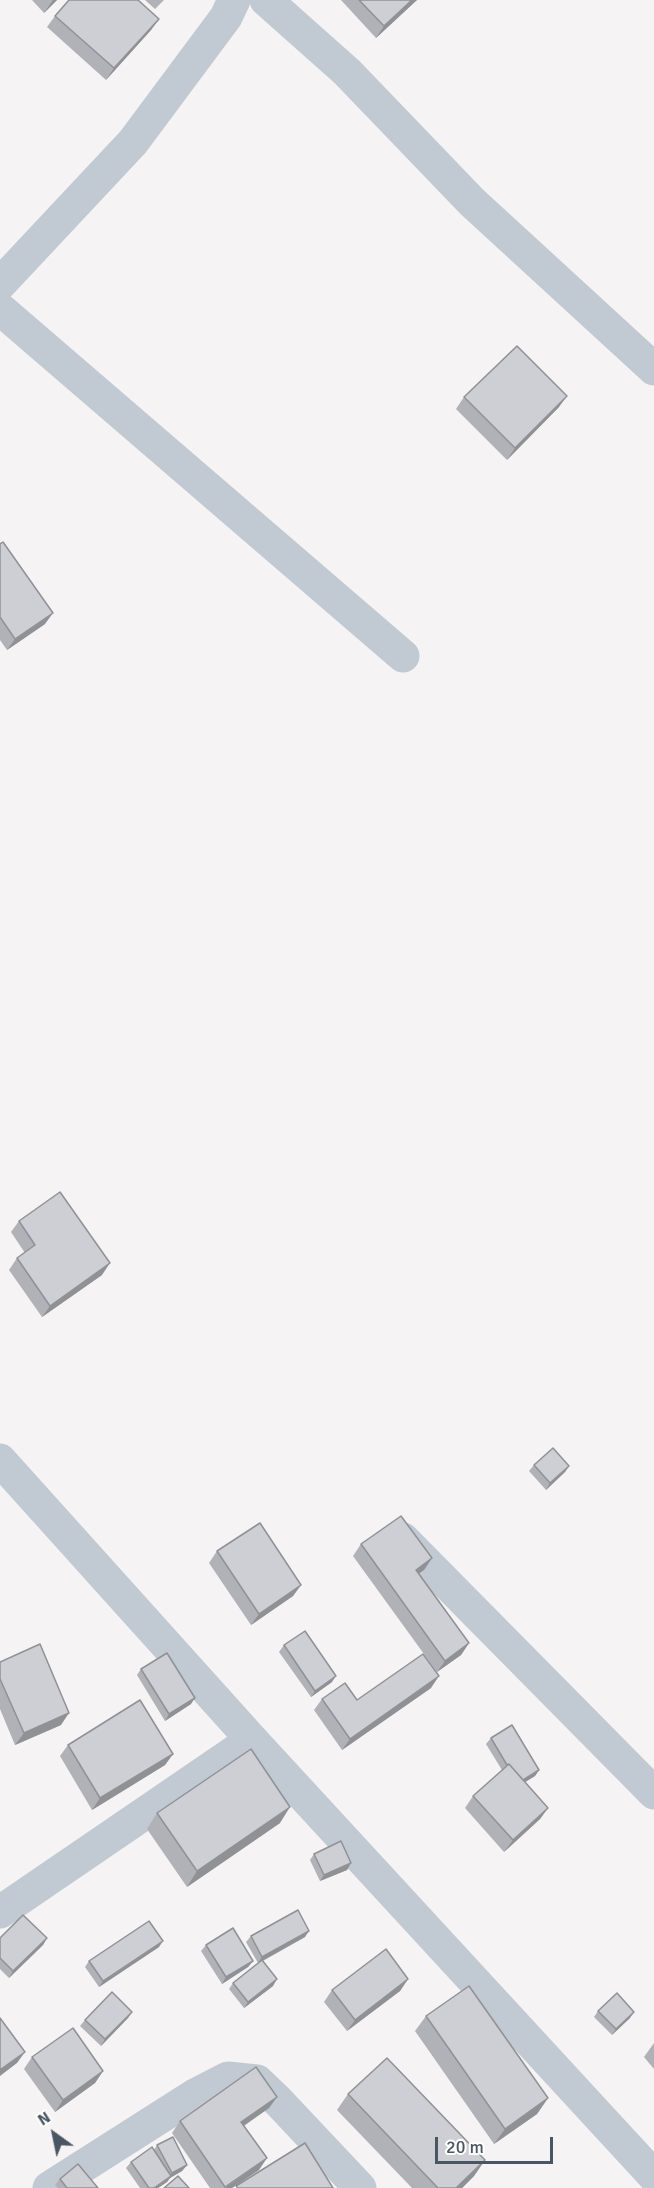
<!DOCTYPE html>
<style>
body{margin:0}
#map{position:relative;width:654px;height:2188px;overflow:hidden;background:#f5f3f3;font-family:Signika,sans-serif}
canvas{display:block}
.north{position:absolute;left:24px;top:2104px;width:60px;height:60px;-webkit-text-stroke:4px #fff;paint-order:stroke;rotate:327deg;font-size:16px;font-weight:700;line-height:24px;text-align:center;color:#4a5661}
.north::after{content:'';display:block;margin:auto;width:21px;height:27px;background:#4a5661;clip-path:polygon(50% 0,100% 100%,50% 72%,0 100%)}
.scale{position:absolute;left:435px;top:2137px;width:118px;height:27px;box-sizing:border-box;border:3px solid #4a5661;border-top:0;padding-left:8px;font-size:18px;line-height:21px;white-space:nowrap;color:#4a5661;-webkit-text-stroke:4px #fff;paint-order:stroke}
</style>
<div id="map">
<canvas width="654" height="2188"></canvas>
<div class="north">N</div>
<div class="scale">20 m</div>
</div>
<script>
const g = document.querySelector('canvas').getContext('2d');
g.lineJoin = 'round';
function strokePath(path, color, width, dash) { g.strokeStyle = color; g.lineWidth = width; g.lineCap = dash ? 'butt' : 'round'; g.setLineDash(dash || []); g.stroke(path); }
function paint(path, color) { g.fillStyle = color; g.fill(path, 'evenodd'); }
strokePath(new Path2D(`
 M266,0l81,72 125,130 182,167
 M0,284l133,-142 93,-125 8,-17
 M0,309l403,347
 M0,1460l252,280 402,436
 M403,1539l251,254
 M0,1912l252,-172
 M49,2188l146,-93 33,-17 29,3 21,20 82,87`), '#c1cad2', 33);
paint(new Path2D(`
 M32,0h25l-13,13z
 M145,0h19l-9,9z
 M341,0h76l-41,38z
 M55,16l104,3 -8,11 -45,50 -59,-53z
 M464,397l95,10 -52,53 -51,-51z
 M0,544l45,80 -38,26 -7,-10z
 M19,1221l83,54 -60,42 -33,-47 8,-12 8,-5 -14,-21z
 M534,1465l35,1 -4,6 -19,18 -17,-19z
 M361,1544l71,14 -8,12 -5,3 50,70 -8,12 -24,17 -84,-116z
 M217,1551l84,34 -8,11 -42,29 -42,-62z
 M284,1645l48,37 -21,15 -32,-45z
 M0,1662l61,63 -46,20 -15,-36z
 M141,1669l50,35 -26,17 -28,-46z
 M431,1688l-89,62 -28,-40 8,-11 35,1z
 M491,1738l48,32 -4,6 -10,6 23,26 -8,11 -36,33 -39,-44 8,-12 29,-26 -16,-26z
 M68,1745l105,9 -8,11 -73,45 -32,-54z
 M157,1813l123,10 -93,64 -40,-58z
 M314,1854l37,9 -4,7 -27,11 -10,-21z
 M251,1936l54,1 -42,24 10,25 -29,22 -15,-19 4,-6 25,-20 -12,-21z
 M0,1938h47l-4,7 -34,33 -9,-9z
 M206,1945l47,16 -5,6 -26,17 -21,-33z
 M159,1947l-60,40 -14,-20 4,-6z
 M408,1979l-8,12 -53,40 -23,-29 8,-12z
 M598,2011l32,7 -18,17 -18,-18z
 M132,2012l-4,6 -27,28 -21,-20 5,-6z
 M426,2016l122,82 -11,16 -43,30 -79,-113z
 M654,2043v26l-10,-12z
 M32,2057l71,14 -8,12 -40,29 -31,-43z
 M348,2094l137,66 -11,16 -12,12h-50l-75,-78z
 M277,2097l-8,11 -25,18 15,44 -27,18h-22l-38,-55 8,-12z
 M157,2145l30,20 -5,6 -12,7 -3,4 -9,6h-18l-14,-20 5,-6 23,-12z
 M60,2179l38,9h-40l-3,-3z`), '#b0b2b7');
paint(new Path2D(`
 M53,0h4l-13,13z
 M412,0h5l-41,38 8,-12z
 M159,19l-8,11 -45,50 8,-12z
 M567,396l-8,11 -52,53 8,-12z
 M53,613l-8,11 -38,26 8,-11z
 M110,1263l-8,12 -60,42 8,-11z
 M569,1466l-4,6 -19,18 4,-7z
 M432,1558l-8,12 -16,11 8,-11z
 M301,1585l-8,11 -42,29 8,-11z
 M469,1643l-8,12 -24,17 8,-11z
 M336,1676l-4,6 -21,15 4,-6z
 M439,1676l-8,12 -89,62 8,-11z
 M195,1698l-4,6 -26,17 4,-7z
 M69,1713l-8,12 -46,20 9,-12z
 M173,1754l-8,11 -73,45 8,-12z
 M539,1770l-4,6 -21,13 4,-6z
 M290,1807l-10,16 -93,64 10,-16z
 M548,1808l-8,11 -36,33 9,-12z
 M351,1863l-4,7 -27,11 4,-6z
 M309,1931l-4,6 -47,26 4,-6z
 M47,1938l-4,7 -34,33 4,-7z
 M163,1941l-4,6 -60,40 4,-6z
 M253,1961l-5,6 -26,17 4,-7z
 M277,1979l-4,7 -29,22 4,-6z
 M408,1979l-8,12 -53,40 8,-11z
 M132,2012l-4,6 -27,28 4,-7z
 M634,2012l-4,6 -18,17 4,-6z
 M25,2052l-8,11 -17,13v-6z
 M103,2071l-8,12 -40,29 8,-12z
 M277,2097l-8,11 -36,25 8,-11z
 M548,2098l-11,16 -43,30 11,-15z
 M267,2158l-8,12 -27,18h-7z
 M485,2160l-11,16 -12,12h-6z
 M187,2165l-5,6 -12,7 -3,4 -9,6h-4l15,-10 3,-5z`), '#909195');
const building = new Path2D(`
 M69,0h69l21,19 -45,49 -59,-52z
 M359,0h53l-28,26z
 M517,346l50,50 -52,52 -51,-51z
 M3,542l50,71 -38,26 -15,-22v-73z
 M60,1192l50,71 -60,43 -33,-48 18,-13 -16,-24z
 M553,1448l16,18 -19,17 -16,-18z
 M401,1516l31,42 -16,12 53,73 -24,18 -84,-117z
 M260,1523l41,62 -42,29 -42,-63z
 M305,1631l31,45 -21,15 -31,-46z
 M40,1644l29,69 -45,20 -24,-54v-17z
 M167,1653l28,45 -26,16 -28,-45z
 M423,1654l16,22 -89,63 -28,-40 23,-16 12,17z
 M140,1700l33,54 -73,44 -32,-53z
 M512,1725l27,45 -16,10 -14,-16 -2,1 -16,-27z
 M251,1749l39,58 -93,64 -40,-58z
 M509,1764l39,44 -35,32 -40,-44z
 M341,1841l10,22 -27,12 -10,-21z
 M298,1910l11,21 -47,26 -11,-21z
 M23,1915l24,23 -34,33 -13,-13v-20z
 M149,1921l14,20 -60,40 -14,-20z
 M233,1928l20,33 -27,16 -20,-32z
 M386,1949l22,30 -53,41 -23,-30z
 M262,1960l15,19 -29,23 -15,-19z
 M469,1986l79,112 -43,31 -79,-113z
 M112,1992l20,20 -27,27 -20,-19z
 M617,1993l17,19 -18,17 -18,-18z
 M0,2018l25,34 -25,18z
 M73,2028l30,43 -40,29 -31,-43z
 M387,2058l98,102 -29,28h-18l-90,-94z
 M256,2067l21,30 -36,25 26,36 -42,29 -45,-66z
 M173,2137l14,28 -15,8 -15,-28z
 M305,2143l28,45h-95l-2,-2z
 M152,2147l19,29 -17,12h-5l-18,-26z
 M78,2164l20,24h-31l-7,-9z
 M178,2176l11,12h-25z`);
paint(building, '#cdcfd5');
strokePath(building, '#909195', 1.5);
</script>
